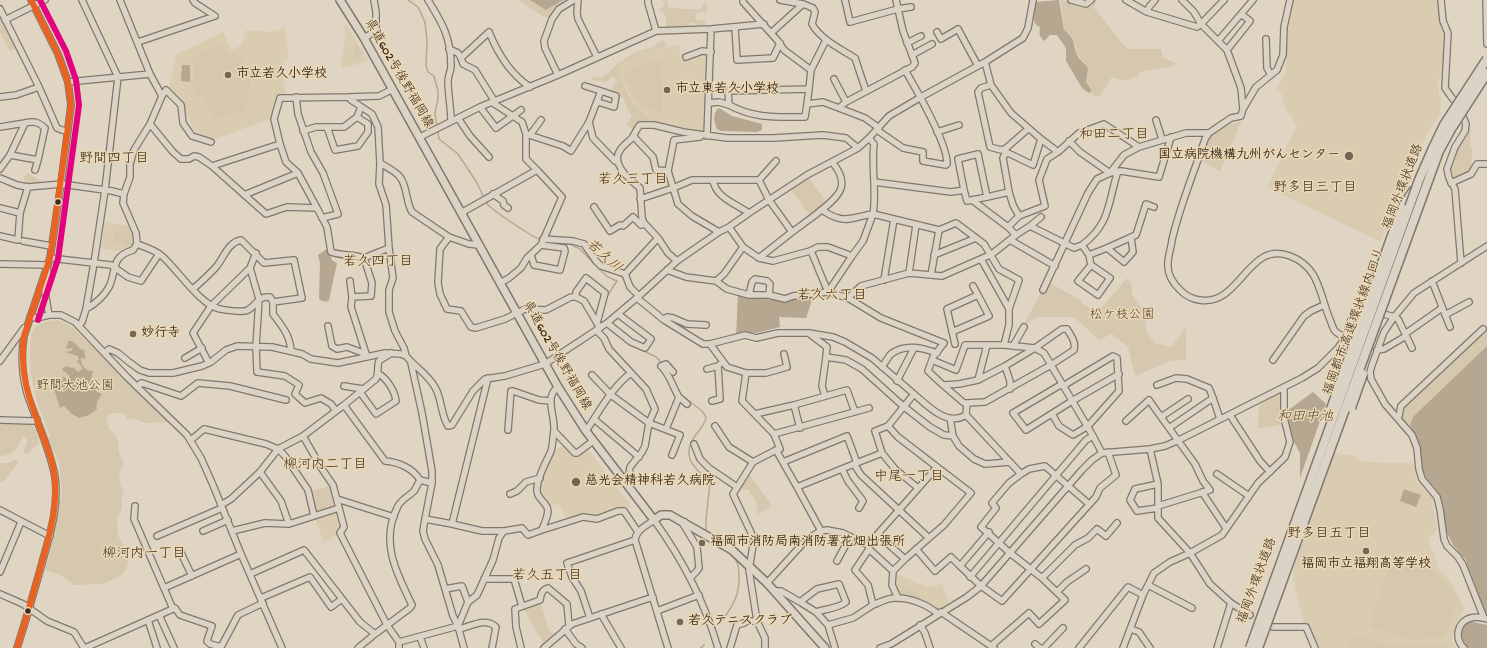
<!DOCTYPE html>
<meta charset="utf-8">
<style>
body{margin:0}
canvas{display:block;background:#dfd5c2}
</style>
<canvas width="1487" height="648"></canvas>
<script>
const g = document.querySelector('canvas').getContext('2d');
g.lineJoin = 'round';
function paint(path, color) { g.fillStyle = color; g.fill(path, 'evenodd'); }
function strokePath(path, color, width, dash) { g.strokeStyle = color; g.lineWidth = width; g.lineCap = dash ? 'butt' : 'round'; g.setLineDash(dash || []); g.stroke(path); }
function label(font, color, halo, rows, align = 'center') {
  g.font = font + ' "Gochi Hand","Klee One",sans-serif'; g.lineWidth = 3; g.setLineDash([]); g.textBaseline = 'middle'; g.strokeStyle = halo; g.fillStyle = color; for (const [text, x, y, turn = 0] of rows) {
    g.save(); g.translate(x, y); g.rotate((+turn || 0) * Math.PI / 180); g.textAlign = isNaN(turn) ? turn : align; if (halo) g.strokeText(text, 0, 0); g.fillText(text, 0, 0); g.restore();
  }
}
paint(new Path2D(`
 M1293,0h146l2,21 5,16 -2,32 -6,13 1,13 2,4 -1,14 -22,37 -12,27 -25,65 -114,-55 30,-61 -3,-2 -3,-9 -5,-5 -5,-17 -5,-3 9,-18 4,-56z
 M346,24l22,37 -27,8 4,-30 -1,-13z
 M285,28l4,30 -6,3 2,34 -8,1 -5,23 -58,20 -16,-4 -7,-11 -8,-20 -14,-15 7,-34 47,-23 8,18 11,-5 4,-15 25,2z
 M679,45l1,9 9,-1 2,-2 11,-2h7l-4,82 -3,1 -52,-10 -3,-8 -10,-7 -4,-6 -15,-30v-4l24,-15z
 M105,222l25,4 6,18 -3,4 -11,3 -21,-2z
 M563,444l12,11 11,-8 46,60 -16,3 -20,8 -28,3 -9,-17 -11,2 -7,-9 -3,-9 3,-13 12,-22z
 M1334,453l11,2h11l6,7 51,1 4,19 15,15 5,34 -9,7 10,30 10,9 16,31 -13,33 6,7h-140l-8,-23 -5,-2 -11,-44 2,-15z
 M339,508l5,19 -4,6 -16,10 -10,-27z
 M894,573l33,14 15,-3 7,20 -12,7 -38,-15 -6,-12z`), '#daccb1');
paint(new Path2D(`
 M519,0h51l-20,18 -8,-2z
 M663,0h4l1,7 16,2h17l4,-6 3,6 -3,3 -10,1 1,7h9v8l-9,-1 -1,-4h-6v5h-20l-3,-2v-9l-4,-6 -5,-1 7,-4z
 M1061,0l17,5 5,-5h14l-3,8 33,41h34l2,9 13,5 -2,3 -33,6 -5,5 -10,4 -14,-4 -13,20 -5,-1 -8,-14 2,-14 -12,-16v-5l-4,-11 -8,-6z
 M2,19l15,29 -7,3 -10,-19v-12z
 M664,41l2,6 -24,5 -24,15v4c5,11 9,23 16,32 6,9 12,7 16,19l-11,-1 -5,9 -8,-6 6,-7 -7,-13 -1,-6 -8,-3 -5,-4 6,-11 -4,-3 -8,5 -13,-2 -1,-2 7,-1 3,1c7,-4 11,-9 17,-14 11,-9 22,-14 36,-17l3,-4z
 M220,43l7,13 10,-4 15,23 -6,36 -32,7 -12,-23 -5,2 -4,-9 1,-26 -2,-5z
 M357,45l6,9 -3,2 1,4 -7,2 -2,-4 2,-2 1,-10z
 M659,58l4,2 -1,51 -17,-3 -10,-9 -12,-23 16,-11z
 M1241,122l-21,49 -19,-11c2,-7 4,-15 7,-21 7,-10 22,-16 33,-17z
 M1469,127h2l-1,19 2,1 -1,27 -14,6 -7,-10 5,-15z
 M28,173l13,8 -2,2 -14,1 -1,-8z
 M807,175l21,29 -17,13 -22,-30z
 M119,225l9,1 6,18 -2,3h-6l-1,-2 -11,-3 1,-12h4z
 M1127,278l4,5 1,12 13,19 2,19 9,11 9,1 4,3c7,-5 11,-13 17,-20v32l-16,1 -35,15 -7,-29 -16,-13 -13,6 -25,-23h-36l-15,9 24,-45 33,19 3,4 15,8z
 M59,320l13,7 99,96c-8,-1 -16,0 -23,0 -6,0 -12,-5 -19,-5l-1,3 -3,-7c-8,-1 -12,-3 -18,2 0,16 2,9 9,21 4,6 1,13 4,18 1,2 2,3 3,5 1,6 -2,8 -3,12 -2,6 1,17 4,21l-3,4 1,10 -5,14 1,15 9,14 1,12 -2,8 -7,7 -17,7 -28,1 -15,-11 -15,-4 5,-13 -3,-2 2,-2 7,-26v-2l3,-2 -2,-3c3,-4 0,-11 4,-17l-2,-2 1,-2h3v-3l-3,-35 -3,-2 1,-4 -3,-1 -1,-5 -3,-3v-3l-3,-3 4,-6 -2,-1c-12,-31 -21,-55 -19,-88 1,-5 1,-14 5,-18 6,-6 16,-6 24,-7z
 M1487,328v18l-77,79 -13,-9 86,-87z
 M1281,392l2,32 -25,5 1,-24z
 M0,422l31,2 5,5 3,14 -12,11h-3l-1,-2 4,-9v-4l-4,-3c-7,12 -7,19 -23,20z
 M15,459l3,1v3l-15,19 -3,-1v-18h9z
 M747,471l25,34 -15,11v-12l-8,-14 -6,-1 -10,5z
 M333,485l6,23 -25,8 -6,-24z
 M1393,553l43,17 21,29 -12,39 -35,1 -40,-12z
 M901,586l19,8 -2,5 -19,-6z
 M540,600l9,31 9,4 -14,13h-5l4,-7 -5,-6 -16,-29z
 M1358,636h6l14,7 19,1v4h-48l3,-9z
 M1399,645h46l2,3h-48z`), '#d6c8ae');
paint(new Path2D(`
 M530,0h33l-17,10z
 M1059,0l5,30c12,10 8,10 12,22 1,6 9,12 12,16l-2,14 6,9 -3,2 -7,-5 -16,-27v-13l-9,-13h-7l-6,6c-5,-5 -5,-8 -4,-14l-5,-3 -1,-5 2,-17z
 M182,65h8v17l-9,-1z
 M719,108l13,8 30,8v6l-6,2 -35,-1 -4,-2c-3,-7 -5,-16 2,-21z
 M328,248l4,12 5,3 -8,37 -3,2 -6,-2 -1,-3 1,-34 -2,-8z
 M738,291l15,7 32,3 29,-7 -8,24 -27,-1 1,10 -44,11z
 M69,341h4v2h2l5,6 4,1 1,6h1l-2,4 -1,-2h-2l1,7 5,5 6,1 -3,13 4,1v1l2,1 -1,2 2,3 5,2c-2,3 -7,10 -5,15l-8,6 -10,3 -7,-4 -8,-8 -4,2 -7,-22 1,-3 2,1 7,-4v-4l4,3 2,-2v-2l-7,-5v-1l3,-2v-1l7,2 1,-1 5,5 5,-3 -4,-6 -3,-2 3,-1 -1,-4 -13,-4 6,-1 2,-3 -6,1 -1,-2z
 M1487,346v270l-22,-57 -12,-14 -7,-14 -4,-28 -7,-15 -8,-9 -6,-13 -2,-24 -9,-17 3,-8z
 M1313,392l13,12 -26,74v-25l-7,-13 -5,-21 -1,-8z
 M1404,489l17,6 -5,12 -16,-6z
 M1468,621l19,4v23h-19l-8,-13 3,-9z`), '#b6a790');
strokePath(new Path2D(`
 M408,0l10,7 7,15 2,19 -1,25 2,6 6,4 4,15v8l-3,14 4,26 19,15 19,29 7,15
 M486,202c3,7 47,35 55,38
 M553,242l17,2 10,5 20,21 8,7 9,4 -8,12 -4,9
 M601,317v6l2,1
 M606,326l9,6
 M636,347l20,10 7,7
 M680,394l22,17 4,6c-1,8 -7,13 -11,19 -15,21 0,32 15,47l-4,36v14
 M719,546c4,3 12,6 15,11 4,5 5,12 5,18 1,22 -7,31 -19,49
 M701,648l3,-3`), '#b6a790', 1.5);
const minor = new Path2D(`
 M120,0l30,74 12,22 -12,28 23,28 8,7h8l5,-3 5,1 13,9 68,-22 -6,-25 6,-21 69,-1 2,3 21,14 6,13 2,36c19,11 23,12 27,34 1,5 2,10 5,15l37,25 20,7 10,1
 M428,0c14,23 23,37 23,66 0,5 -3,10 -3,15 0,13 3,27 3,40
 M578,0l-1,13 1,6 19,38
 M648,0v3l8,28
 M780,0l23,4 10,4 2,4 -3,12c9,16 29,25 43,34l11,33
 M845,0l5,22 48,-13 13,-2
 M1071,0l15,4 5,-4
 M1126,0l21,12 50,15 4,-3 26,26 14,38 2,21
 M1182,0l12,12 7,12 23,-24
 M1441,0l2,21 5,12 -3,55 7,10 6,6 8,20 -1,7 -10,16 -8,22 2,9 6,11 6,74
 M1486,0l1,44
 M0,9l39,78 18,41 5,2 6,1
 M1147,12l2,-5 6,-7
 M5,20l40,-20
 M735,27l2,33 36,-2 7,-15
 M937,32l4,7 17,-10 20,37
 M771,33l32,-29
 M364,38l12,-7v-19l-2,-12
 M1266,39l1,29 4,7
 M1218,41l35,-41
 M138,42l77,-26 -20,-13 -2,-3
 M907,43l14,-7
 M449,49l9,4 3,5
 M1227,50l23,-29 -9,-7
 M912,55l20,-11
 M686,57l16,-6 9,1
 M985,62l6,23 20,28 30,26 17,13 21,-19 25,-9 35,23 47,-14h23l22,-15 10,-2 2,-7 13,-22 21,-17 6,-15 1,-28 6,-27
 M811,70l15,-30
 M558,75l-13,-27 -1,-7 8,-22 7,-10 15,-9
 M834,79l12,23
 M68,82l82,-8
 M991,85l-10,3 -3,4 12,55 11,3 4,-1
 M809,89l-2,15 16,-2 16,6
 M162,96l4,-6 15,15 2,18 9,13 19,6
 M0,97l16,-2 23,-8
 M296,97l2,17 13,38 12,21 15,41 -16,4
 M349,97l30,-1 14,-7
 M495,102l-20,-32 -12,-6 -2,-6 28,-26c9,22 21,42 41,55
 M598,102l16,5 2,-11 -15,-5
 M493,103l29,19 4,12v25l11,11
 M709,103l10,-1 10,3 -1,-14 81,-2 2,-19 -27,-20 -6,-9 -35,-39v-2
 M729,105c26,14 48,12 76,12l2,-13
 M480,107l16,21 25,-18
 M357,117l-13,10h-17l8,23 23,-4 10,-14v-8l-11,-7 4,-10
 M458,118l12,18 19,21
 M1156,120l6,19
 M589,122l4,16 22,23h2
 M0,127l25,-4
 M879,128l-14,-10 -26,-10 7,-6 66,-35 3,-4 -12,-32 -7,-31
 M877,130l26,18 20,4v9l23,4 1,-1c1,-20 -31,-75 -42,-94
 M303,131l13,-4h11
 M937,132l22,-7
 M1209,133l-4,6c-11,34 -25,66 -33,101 -1,9 -5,18 -4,27 0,9 6,17 12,23 5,5 12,9 19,10 42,7 48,-60 91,-44 29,11 29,36 39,61 2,4 3,10 6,14 2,2 7,5 10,7
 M526,134l37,12 8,5 18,-29 12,-31 -16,-5
 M530,135l11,-15
 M633,136l20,21 3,13 12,1
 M707,136l4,-107
 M420,137l60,-30 78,-32 98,-44 55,-2 53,-5
 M700,137l-26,3 -6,31 10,33 14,12 27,16
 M1069,141l11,11 30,21 11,-2 38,6 12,-40
 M1006,151l-1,-2 23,-20
 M380,163l-1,21 7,21 3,43
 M212,166l54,48 21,-7 30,1 -19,-35 -12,-11 -6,-18
 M0,169l10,-14 15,-32c10,-2 13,-1 20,5l-7,32 -28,-5
 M35,170l3,-10
 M0,178l17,7 11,2 33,-3 51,7 12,3 6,-17v-13l4,-14 16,-26
 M874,182l77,10 13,-2 -6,-31 20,-5 9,43 22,-5 4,13 6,11
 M1451,183l20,-9 6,-10h10
 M964,190l3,11 20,-4
 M1009,192l-6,-34 3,-6 27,13 8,-26
 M493,194l10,7 1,4 4,3
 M244,195l54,-22
 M640,199l33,-11 19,-8h21
 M972,200l36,27
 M594,207l16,24 10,-6 3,1 10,-9 8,8 3,-2
 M0,208l20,5
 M317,208l10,19 4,25c11,4 22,2 33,6l25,-10 4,30 -4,12v22l6,19 9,17 2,8
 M461,213l76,-43 25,27 -21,48 -14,13 -6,10 -12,10 -9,5
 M749,213c-13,-9 -34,-16 -36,-33h46l17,-19
 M1041,217l-11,9 44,22 8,-3 7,10 18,-7 29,-13 10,-31 8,3
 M729,227l14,20 16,11 33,-26 -23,-32 -10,-20
 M792,232c12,-9 46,-31 49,-44 3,-10 -3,-19 -9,-26
 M1016,235l14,-9
 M0,236l18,4 2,-27 8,-26
 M449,237l-9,12 -2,34 2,11 7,15 14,2 10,16 5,1 29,-9 20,-10 21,1 25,-13h5l8,4 16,27
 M543,239l30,2 11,3 12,17 5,5 24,8
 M1010,240l45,26
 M23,241l28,5
 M137,244c8,3 18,6 25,12 16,14 38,49 58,53 6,1 23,4 28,1 9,-5 9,-14 22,-13l3,5v12c9,12 17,21 18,37
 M1082,245c29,-21 26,-44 36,-74
 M1107,248l17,14 9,-10 -2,-15
 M811,251l17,41 24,-36
 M256,253l-6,15 9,31 -3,48 1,25 28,4 14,9 -4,9 10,9 16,-5 10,6 5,7
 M531,255l3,10 26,5 5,-19 -1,-3 -23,-3
 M934,255l42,-17
 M1089,255l2,10 19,13 -12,17 -20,-14 13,-16
 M50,258l61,7 17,12 13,4 18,-27
 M364,258l8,25 -1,13 -19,1 -1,10 16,50
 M759,258l14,3 37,-10 8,-4h10l24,9 11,-15 10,-27c-11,1 -24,8 -35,4 -6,-1 -12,-6 -17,-8
 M981,259l28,50
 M677,261l-9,-8 -10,-15 -14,-15 -2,-5 -2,-30c-9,-7 -28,-23 -21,-36 3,-6 8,-9 13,-14 3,-4 4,-9 8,-13h14l29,7 44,6h46l50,-3 23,3 12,10
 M0,264l47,1 1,10 -3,17 4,23
 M667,270l19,7 30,4 11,8 22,6h20l16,4 8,-3 35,-4 20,6 13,-12 48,-13 33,3 50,-22 24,-19 -8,-8 11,-11 26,-10 -6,-26 8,-21 11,-7
 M909,273l7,-48
 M931,275l8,-45
 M884,280l10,-61
 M350,281l2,16
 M716,281l8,-7 19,-27
 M1432,281l18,46
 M973,286l5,9
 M193,289c8,-7 16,-14 23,-22 8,-9 11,-24 25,-27l23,23 30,-3 8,38 -29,4
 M1043,290l45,-97 9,-14 13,-6 14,-18 15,-8
 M749,295l3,-13 3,-3 12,2 3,3 -1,11
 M639,296l-9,-9 -5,-13 33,-36
 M576,297v-5l10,-14 19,15 -8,30
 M637,298l27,22 39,24h7l35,-9 11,3 22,-5h31l24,4 12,5 27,16 42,36
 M848,298l33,20 63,25 -11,14 -5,14 15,14 16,-1 19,-4 27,-14 30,-18 27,-19h5c4,7 9,12 7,21l-23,15 42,71
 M86,309c9,-5 18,-13 23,-22 8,-17 1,-30 24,-37l4,-6 -1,-11 -13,-30 1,-9
 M1377,312l17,5 -10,15 -12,33 -2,7 1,7 14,25 27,31 5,13 2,21 3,10 15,18 3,12 4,30 3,7 11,11 5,8 21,53
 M1445,315l24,-13
 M30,317l7,1 12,-3h12l14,7 52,55 60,58 14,23 12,27 28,69 41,94
 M664,320l3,-3 6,1 14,6 19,1
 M607,323l24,19 14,6 6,-9 -33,-25
 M79,325l3,-3 4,-13 8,-46 11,-73 13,-113 -36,-77
 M328,326l4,20 5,3 10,-2 19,7
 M596,330l8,8 5,11 37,40 9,20 -6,14 -4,23 -3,6 -12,15 -1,7 -6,6
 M952,332l37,-16 -11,-21 -31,14 8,35
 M1405,334l37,-26
 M811,335l16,12 -1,10 20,3 16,9 41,37 27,21 14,8 9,1
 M710,344l17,23 19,6 -4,28 32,33 6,15 -4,1
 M1013,346l11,-19
 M1412,348l-14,-29 -4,-2 20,-24 73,-47
 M1377,350l7,-1 22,-13
 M105,353l4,-4 9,4 11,9 11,8 9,3h24l29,-7 9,-4 15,-12 11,-4 35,1 30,7 9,5 27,4 47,-10 16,1 5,2c10,12 23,19 30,33 6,12 5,26 12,37l4,-1 21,-34 12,-12 20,-3 40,-12 62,-41 32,-27 38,-35 42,-29 10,-5 20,-14 58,-38 51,-27 11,-10 20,-22 32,-19 64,-35 38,-24 5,-10 5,-28
 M185,358l17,-10
 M932,360l24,10 9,-25h39
 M1273,360l31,-44 7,-5 13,-6
 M0,361l24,-33
 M209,363l-16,-30 18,-27 39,-38
 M411,363l11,50 10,58v12l-7,36 27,5
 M1005,366l5,15v8
 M882,367c3,-4 6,-10 9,-13 14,-11 32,-6 46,-1
 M707,369l11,-3 1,-1
 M746,373h20l21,-6 -3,-13
 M592,375l19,20 38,28 31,12 -8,20
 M488,378l-36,146 30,7h22
 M978,380l9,-35
 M897,381l17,-33
 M1062,384l-49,29 13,17 46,-29 47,-27
 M943,385l21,18h3
 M1157,385l19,-7 11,1 22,9 4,10
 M344,386l19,3
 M137,387l4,-4 4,1 36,12 17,-13 32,3 56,14
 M360,392l16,22 20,-13c-1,-10 -9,-22 -17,-27
 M825,396l-3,-10 4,-29
 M679,397l8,7
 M712,401l8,-2 -2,-33
 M344,405l41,56c13,1 28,7 35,19l12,3
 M794,405l6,23
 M755,414l39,-9 53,-15 8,22
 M1052,414l7,12 14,9 15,-9 31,-35 -2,-33 -4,-2 -50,30
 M966,415l55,59 8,-5 16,-3 44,38
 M1230,415l30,46 10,11
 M1397,416h2l2,-10 82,-77
 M950,418l3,18 6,10 15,13 11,5 25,-2
 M594,419l45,38
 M0,420l33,1 4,-2
 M1126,421l23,-21 12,17
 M715,426l14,21 24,15 23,-12 21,37 57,-23 7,11 68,63 15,-13 27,-32 -34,-26
 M1169,428l-8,-11 27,-18
 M666,429l13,-32c-7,-11 -8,-21 -18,-31l5,-2 7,8
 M508,430l3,-39h2l26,9 12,1
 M554,431l21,22h2l16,-12
 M586,431c13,-19 26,-44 45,-58
 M774,434l95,-26
 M303,436l19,33 11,16 11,42 -4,6 47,92 12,17v6
 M191,440l13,-11 62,15 12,5 7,7 23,34 6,26
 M694,444l6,15 9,9 28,19
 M1150,449l8,35v34l32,35 20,31 21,19 -14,45
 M882,453l-7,-22 13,-5
 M753,462l-20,32 21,45 -5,31 8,51
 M783,462l64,-26 10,27
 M854,464l28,-11 13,16 23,19
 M842,469l6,12 15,20 -4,7
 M260,472l21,29 8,23
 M1217,474l32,22
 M1158,484l-23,5 -5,11 7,11 21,-3
 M797,487l24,44
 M1202,492l24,36
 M510,494l7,-3 9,-9 14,-4
 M337,499l57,18
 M221,505l10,-6 29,-27 18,-23 25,-13 41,-31 32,-26c3,-6 1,-15 3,-18 3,-3 9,-5 12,-8
 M135,506l-1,13 39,90
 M1158,506l52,-16 -7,-9 -8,-17 -26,-36 44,-30 7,21
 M0,510l50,26
 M425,519l-2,12 2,8 13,26 15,51 5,10 6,22
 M685,522l-2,2 14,23 2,21 -2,3 -6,6
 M542,530l41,-13 14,2 21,-8h6l14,21
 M203,531l25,-11
 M232,531l33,-8 24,1 50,-16
 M989,532l-29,34 21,20 21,15 94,-104 4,-9 16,-13 -8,-23
 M878,535l27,24 24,-21
 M157,536l65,-28
 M868,546l1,3 24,22 12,-12
 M869,549l-14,21 13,15 5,20c8,-3 15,-8 24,-7 14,0 31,7 41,16
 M916,549l19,22 16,-14 9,9
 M181,553l11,23
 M837,561l13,-24
 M893,571l-1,14 6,13
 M0,572l21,-50
 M250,574l54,-24 56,72 15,12 35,-26 2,-3c-15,-31 -32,-62 -15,-97 3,-8 11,-11 17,-17 2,-3 4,-7 6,-11
 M970,577l116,-137 7,-4 9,17
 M1042,578l33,-33 13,-7 9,-9 9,7 11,-13
 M484,579h30l8,27
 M767,583l40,-44 14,-8 6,-1 16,3 25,12 69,-78 -39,-30 -10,-11 26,-32c14,12 33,33 52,21l1,-12 18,-1 66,-37 -7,-12 -9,-5 -31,-3 5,-20v-16l10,-29 -20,-11 -15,-25 -28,-21 -17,7 -66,-16c4,-23 -2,-47 1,-70l-5,-6
 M1148,585l44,23
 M164,588l77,-34
 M445,589l17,-3 6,16
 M774,591h7l19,11 16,10 12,13
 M1057,592l10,-10 19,-13
 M0,594l23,10 24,17 27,11 10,16
 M261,598l49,-21 21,30 11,-8
 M800,602l17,-13 22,-5 7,18c-6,6 -21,7 -30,10
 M1231,603l19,12
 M657,611l42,-16
 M941,612l53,36
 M601,614l20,34
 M159,615l15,33
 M590,618l-9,-27 -9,-14 -5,-14 68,-23
 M148,620l9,28
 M920,625l5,8 5,15
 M1273,627h33l9,21
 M459,629c13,-3 27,-12 37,-2l-4,21
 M565,629l11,15 6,4
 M1131,629l8,3 11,16
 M420,637l4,11
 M399,642l59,-16 10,-24 9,-7 16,-35 6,-22 5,-7 18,-3 6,7 14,-5c2,-7 8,-16 5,-23 -4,-7 -11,-10 -10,-19 1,-13 9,-25 14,-37 2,-7 2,-15 3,-21 1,-15 -10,-33 4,-43
 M1035,644l5,4
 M991,646l38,-33 10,11 26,-24 -23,-22 -32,-25 -29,-26 15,-19 -4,-5 17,-20 12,-9
 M17,648c9,-28 17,-56 25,-85 8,-29 17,-56 13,-86 -5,-29 -19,-56 -28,-84 -5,-18 -6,-38 -3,-57l26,-78 11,-74 10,-79 -3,-23 -10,-28 -27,-54
 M85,648l90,-40 5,7 32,11 -5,15 3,3 11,3 17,-32 25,-12
 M358,648l17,-14
 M521,648l-5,-21 -1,-18 25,-9c1,-6 2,-10 8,-12l19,16 2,22
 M544,648l28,-24 81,-27
 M668,648l-33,-108c1,-10 11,-14 19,-20 29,40 50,80 64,128
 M730,648l7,-23 7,-2 3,-2h10l8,17v10
 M835,648l-7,-23 25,-7 20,-13
 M880,648l11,-4 76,-47 14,-11 101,-116 10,-10 10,-7 48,-4 15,-3 14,-6 123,-62 16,-10 20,-20 7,-10 6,-18 8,-8 7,-1
 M1044,648l19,-20
 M1079,648l49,-61 15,8
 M1123,648l20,-53 11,-22 16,-11 20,-9 32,-18 36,-52 27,-26 5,-15 -6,-24v-31
 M1464,648c-10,-9 -7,-27 7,-30 5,-2 11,0 16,1`);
const major = new Path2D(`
 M340,0l24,38 194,349 28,44 68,89 7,-5h9l62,35 35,33 58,65`);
const highway = new Path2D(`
 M1402,208l11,-17`);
strokePath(minor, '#80786d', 8);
strokePath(major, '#80786d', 10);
strokePath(highway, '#80786d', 11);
strokePath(minor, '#dbd3c6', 5.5);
strokePath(major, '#dbd3c6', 7);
strokePath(highway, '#dbd3c6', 8);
const highwayBridge = new Path2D(`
 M1351,408l12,-34
 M1331,409l47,-135 24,-66
 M1250,648l169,-468 14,-32 11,-23 43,-66
 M1258,648l181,-497 12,-22 36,-56`);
strokePath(highwayBridge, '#80786d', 11, []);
strokePath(highwayBridge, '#dbd3c6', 8);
strokePath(new Path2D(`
 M17,648c8,-26 16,-53 23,-79 10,-35 20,-67 13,-103 -13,-47 -36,-78 -29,-130l26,-78 21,-153 -3,-23 -10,-28 -27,-54`), '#e96222', 6);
strokePath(new Path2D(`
 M38,320l20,-61 21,-154 -3,-25 -10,-29 -26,-51`), '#e5007d', 6);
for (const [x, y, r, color] of [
 [228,75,4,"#746657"],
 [667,90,4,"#746657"],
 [1349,156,5,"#746657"],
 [58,202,3.5,"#3b2a1e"],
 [133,334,4,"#746657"],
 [576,482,5,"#746657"],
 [702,543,4,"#746657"],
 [1366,551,4,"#746657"],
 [28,611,3.5,"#3b2a1e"],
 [680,622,4,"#746657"]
]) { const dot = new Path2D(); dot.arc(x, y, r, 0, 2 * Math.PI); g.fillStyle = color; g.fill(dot); strokePath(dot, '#ebd9b6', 1.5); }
label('13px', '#3b2a1e', '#ebd9b6', [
 ["県道602号後野福岡線",398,74,60],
 ["福岡外環状道路",1404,187,-69],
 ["福岡都市高速環状線内回り",1355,322,-70],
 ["県道602号後野福岡線",556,356,60],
 ["福岡外環状道路",1258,581,-70]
]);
label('bold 13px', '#3b2a1e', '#ebd9b6', [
 ["市立若久小学校",236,75],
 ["市立東若久小学校",675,90],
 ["国立病院機構九州がんセンター",1340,156,"right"],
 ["妙行寺",141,334],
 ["慈光会精神科若久病院",585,482],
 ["福岡市消防局南消防署花畑出張所",710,543],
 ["福岡市立福翔高等学校",1366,565,"center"],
 ["若久テニスクラブ",688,622]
], 'left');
label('13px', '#514031', '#ebd9b6', [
 ["松ケ枝公園",1122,316],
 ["野間大池公園",75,387]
]);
label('14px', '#3b2a1e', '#ebd9b6', [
 ["和田二丁目",1114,136],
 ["野間四丁目",114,160],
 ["若久三丁目",633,181],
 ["野多目三丁目",1315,189],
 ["若久四丁目",378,263],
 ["若久六丁目",832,297],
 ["柳河内二丁目",325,466],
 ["中尾一丁目",909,478],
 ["野多目五丁目",1329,535],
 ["柳河内一丁目",144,555],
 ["若久五丁目",547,577]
]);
label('italic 14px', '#564435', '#ebd9b6', [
 ["若久川",603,257,42],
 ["和田中池",1305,418]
]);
</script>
